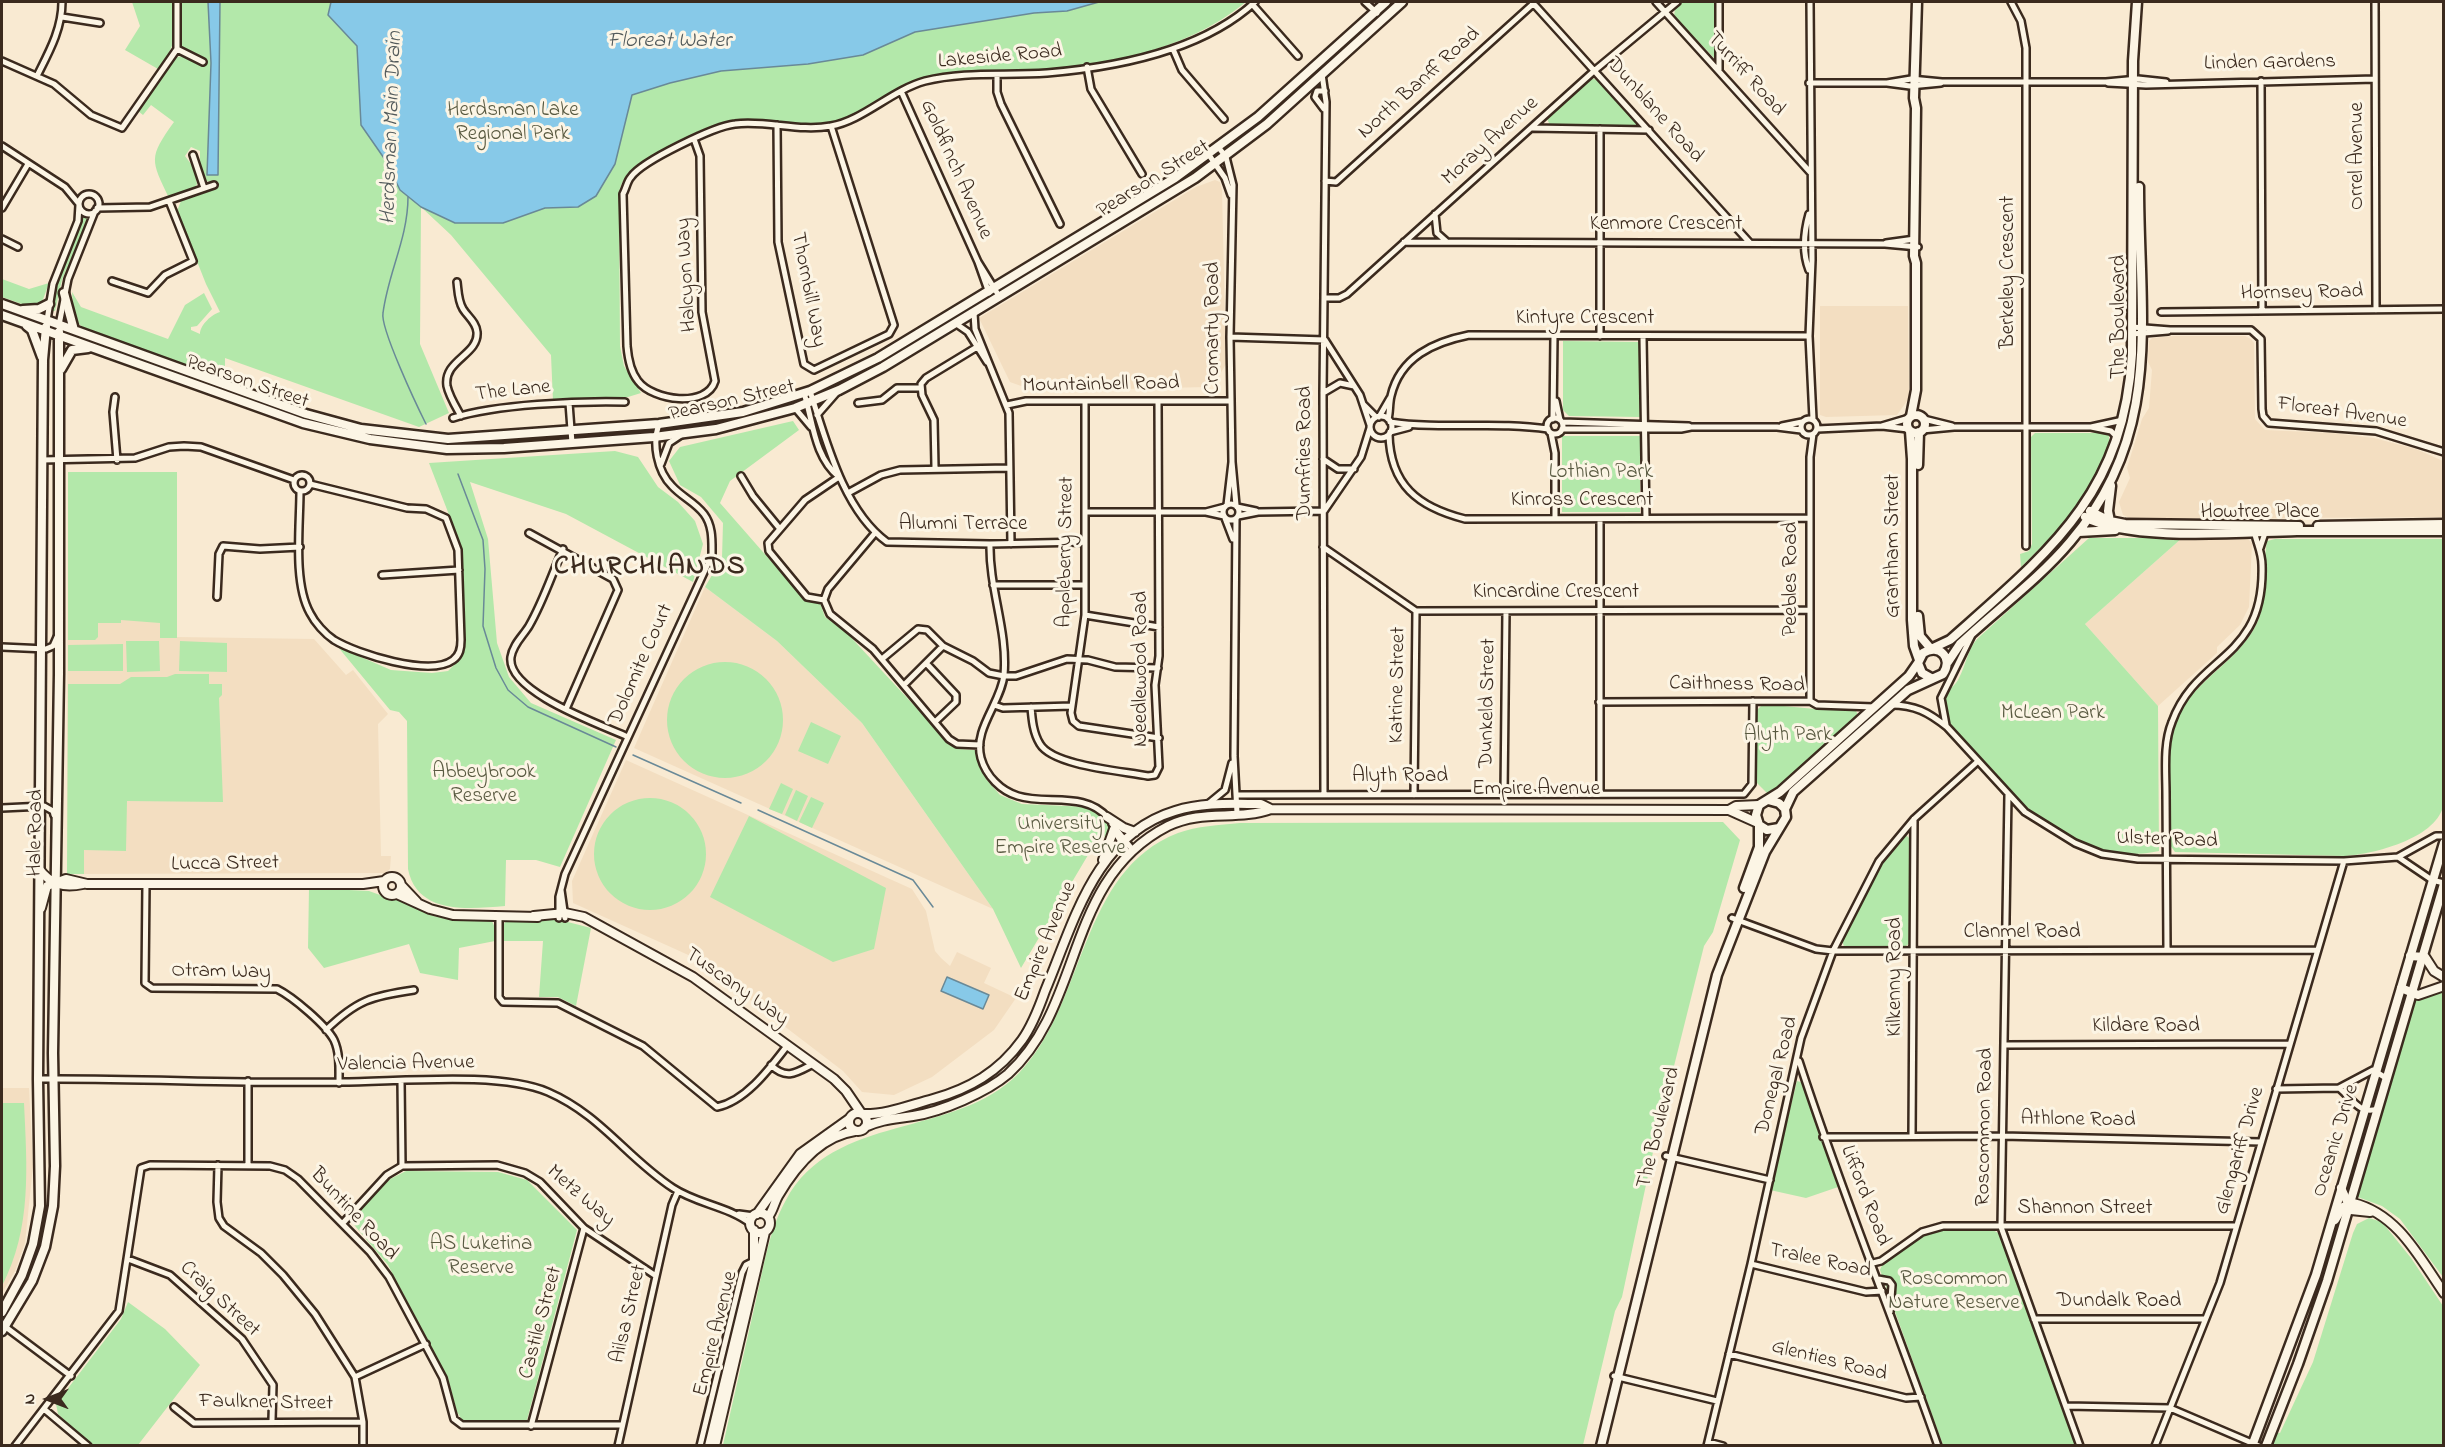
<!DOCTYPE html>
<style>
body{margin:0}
#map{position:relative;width:2445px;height:1447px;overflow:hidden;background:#f9ead2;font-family:"Indie Flower",sans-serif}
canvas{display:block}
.frame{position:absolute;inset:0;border:3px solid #3b2a1e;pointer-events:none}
.north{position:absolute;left:18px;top:1369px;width:60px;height:60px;-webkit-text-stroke:4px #fcf5e5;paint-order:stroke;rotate:270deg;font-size:16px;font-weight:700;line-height:24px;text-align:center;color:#3b2a1e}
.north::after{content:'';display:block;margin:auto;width:21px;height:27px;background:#3b2a1e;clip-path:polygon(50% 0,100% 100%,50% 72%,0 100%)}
</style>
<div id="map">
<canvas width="2445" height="1447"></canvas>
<div class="frame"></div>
<div class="north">N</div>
</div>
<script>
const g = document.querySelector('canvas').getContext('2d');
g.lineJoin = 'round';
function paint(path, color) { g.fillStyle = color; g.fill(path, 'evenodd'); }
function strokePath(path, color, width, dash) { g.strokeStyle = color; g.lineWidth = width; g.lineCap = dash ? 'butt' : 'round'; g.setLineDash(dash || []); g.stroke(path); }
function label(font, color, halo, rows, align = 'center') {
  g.font = font + ' "Indie Flower",sans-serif'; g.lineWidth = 6; g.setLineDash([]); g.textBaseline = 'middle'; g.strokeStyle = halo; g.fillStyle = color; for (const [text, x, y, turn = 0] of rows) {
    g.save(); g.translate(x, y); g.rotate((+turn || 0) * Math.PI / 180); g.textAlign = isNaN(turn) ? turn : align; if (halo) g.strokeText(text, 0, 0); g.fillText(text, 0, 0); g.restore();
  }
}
paint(new Path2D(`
 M1215,180l5,2 2,8 4,174 -11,19 -8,4 -172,4 -25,-9 -31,-64 217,-131z
 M1820,306h88l1,92 -12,17 -71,2 -6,-2z
 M2174,336h71l6,3 3,4 1,76 10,11 68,3 41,5 42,11 27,12v56l-311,2 -9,-4 -4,-13 11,-24 -3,-10 15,-49 7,-11 3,-38 -4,-8 1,-21 3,-3z
 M68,472h109v165l137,2 32,36 7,-5 35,44 -10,10 3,132h10l-1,13 -5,4 -318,1z
 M2182,538l66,1 4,4 -3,64 -9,18 -23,22v6l-59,53 -73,-82z
 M705,587l72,54 85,82 131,186 -359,-161z
 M626,760l286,129 14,22 9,40 6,7 9,8 7,-14 34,16 -7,15 32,15 -22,32 -62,47 -38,18 -32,-3 -19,-21 -148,-113 -122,-55 -1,-22z
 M2,1088h27l4,78 -8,77 -10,28 -13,22z`), '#f3dec1');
paint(new Path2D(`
 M132,2h42c1,32 5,40 -16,67l-33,-19 15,-24z
 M179,2h29l3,61 -4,112h10l3,-173h1026c-64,52 -146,64 -226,69 -27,1 -54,-2 -81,3 -43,8 -70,40 -107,48 -27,5 -55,-2 -82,-3 -37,0 -65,19 -96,36 -17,10 -32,18 -35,39l1,152 4,20 17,27 -13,4 -75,4 -2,-46 -100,-120 -30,-28 -1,137 29,69 -30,14 -194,-69v22l-141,-52 -10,-8 -2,-28 9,15 87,32 17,-34 19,-12 8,16 -15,17 -6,1v3l9,4c0,-9 12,-20 20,-22l-14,-28 -29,-73 4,-10 35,-12 2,-6 -12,-2 -6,-13v-17l-9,-4 -6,9 9,12 3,16 -4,6 -24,8c-18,-38 -21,-40 5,-76l-23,-17 -8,10 -5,-4 38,-54 8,-1 20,7 -23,-17z
 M1682,2h34l-2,56 -40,-42 1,-7z
 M1591,78l7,2 40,43 -1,3 -87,-1 -3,-6 3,-4z
 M84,214l4,5 -26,61 -7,31h-3l4,-27 25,-64 -1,-5z
 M2,279l27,10 20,-6 -8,22 -11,2 -28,-10z
 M1563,341l77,1v75l-71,-1 -6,-6z
 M793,421l6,9 -69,51 -10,22 85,97 15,3 5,14 20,14 103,111 10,7 18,1 10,29 14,16 22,9 67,3 16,13 6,10 -20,20 -70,118 -28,-59 -131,-186 -85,-82 -72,-54 17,-29 1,-35 -22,-26 -21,-12 -11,-24 11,-14z
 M2035,433h74v13l-21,43 -23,35 -44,43 -1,-13 9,-3 3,-7 -1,-107z
 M1562,436h78v76h-78z
 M615,451l23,6 20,30 20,15 17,19 8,23 -10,38 -127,-68 -96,-32 18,57 9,104 12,34 22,26 85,37 -56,127 -24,-7h-30l-1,46c-36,3 -88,9 -97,-37l-1,-148 -8,-9 -9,-2 -52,-63 53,23 41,3 16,-2 13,-13 3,-27 -6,-93 -29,-75z
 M68,472h109v166h-17v-15l-39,-3v3h-23v14l-3,3h-27z
 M2089,538h93l-97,86 73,82 1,145c-88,19 -152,-60 -203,-120 -6,-8 -18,-23 -12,-34 4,-7 12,-12 15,-19 7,-13 8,-27 18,-39z
 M2275,539h168v268c-9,32 -69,47 -98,49l-170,-4 -5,-7c0,-36 -7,-86 4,-119 15,-45 64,-62 83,-103 12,-27 5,-54 10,-82z
 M126,641h33l1,30 -33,1z
 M180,641l47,2v29l-48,-1z
 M123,644v27h-55v-26z
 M667 720a58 58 0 1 1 116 0a58 58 0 1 1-116 0Z
 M175,674h34v10h13v11l-3,3 4,104 -96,-1 -1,50 -42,-1v24h-17l1,-190h52l11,-7h36z
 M1763,704l52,5h40l3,6 -89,80 -14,-14v-69z
 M811,722l30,14 -13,28 -30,-13z
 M781,783l12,6 -11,25 -13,-5z
 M796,790l12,6 -11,25 -12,-6z
 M811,797l13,6 -12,25 -13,-6z
 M594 854a56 56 0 1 1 112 0a56 56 0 1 1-112 0Z
 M749,816l137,72 -12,61 -41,13 -123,-65z
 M1723,822l17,18 -27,92 -9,14 -48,192 -34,159 -7,14 -32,134h-860c11,-48 22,-97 33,-145 8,-34 13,-70 30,-100 47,-88 169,-61 233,-127 67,-69 60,-202 159,-240 19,-7 41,-8 62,-10z
 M1906,835l5,5 -2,104 -5,3h-60l-2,-8c13,-26 41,-89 64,-104z
 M309,888l60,3 22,8h10l32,17 29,5h30l3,7v13l-36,7 -1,32 -38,-7 -11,-29 -85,24 -16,-20z
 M507,920h53l31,8 -15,78 -18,-9h-19l4,-56h-41l1,-16z
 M2443,988v289l-43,-58 -18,-13 -27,-10 60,-198z
 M1797,1081l7,2 37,103 -35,12 -36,-8z
 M2,1103h22c3,64 8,125 -22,183z
 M406,1171l92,1 29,8 50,50 -50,190h-65l-5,-8 -9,-34 -60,-113 -38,-45 40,-41z
 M2369,1218l13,4 29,36 32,48v139l-174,1 5,-14 6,1 33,-71 40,-129 4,-9z
 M1944,1229h47l9,5 75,211h-132l-63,-175c5,-17 47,-39 64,-41z
 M128,1302l37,27 35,36 -62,80h-47l-33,-31 -2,-10 65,-85z`), '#b3e8aa');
const water = new Path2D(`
 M208,2h12l-2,173h-11l4,-112z
 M331,2h768l-32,9 -33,2 -119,19 -52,23 -55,9 -87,7 -51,12 -38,12 -17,69 -19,32 -18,11 -33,1 -42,15h-48l-34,-16 -21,-17 -14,-29 -25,-36 -4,-79 -29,-31z
 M947,977l42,18 -6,14 -42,-18z`);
paint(water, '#87c9e8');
strokePath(water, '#698997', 1.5);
strokePath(new Path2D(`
 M408,197c0,41 -20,76 -25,116 -3,15 34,93 43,111
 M458,474l25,66 2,29 -2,57 13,42 12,22 20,17 88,40
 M633,755l108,48
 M758,810l155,70 20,27`), '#698997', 1.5);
const street = new Path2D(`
 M1365,2l12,11
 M1532,2l218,241
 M1656,2l154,170
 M1810,2l2,258 -3,76 4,83
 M2011,2l10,19 5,27v498
 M2375,2l1,308
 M1252,4l46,52
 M62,17l38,6
 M177,49l26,13
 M1173,49l9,21 42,49
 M2,61l52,23 37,31 31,13 55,-79v-47
 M1087,67l4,22 51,85
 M1719,71v-69
 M1322,74l4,28 -3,291 1,402
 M997,75v17l4,12 59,120
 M37,76c12,-24 25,-47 25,-74
 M2261,81l1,230
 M1809,83h78l23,3 31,-3
 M1887,83l24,-4 31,3h164l32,-3 28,3
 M2108,83l38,2 229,-6
 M901,91l77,171 11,31
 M1324,109l-9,-12 2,-6h8
 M777,125l1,117 26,122 10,6 75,-36 5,-9 -63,-199
 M1532,128l117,2
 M1600,129v207
 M694,139l6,17 2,156 13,69c-8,27 -62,20 -77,0 -8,-10 -10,-23 -11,-35l-4,-152c3,-5 4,-13 8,-17 11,-16 84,-51 104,-53 32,-4 64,8 96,2 31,-5 61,-36 94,-45 40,-10 81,-5 122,-8 71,-6 155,-22 208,-71
 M2,146l63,41 14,17
 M1219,148l7,9 7,28 -3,152 2,125 4,43
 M193,155l11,33
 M1209,155l16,23 6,17
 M1325,181l11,1 198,-179
 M79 204a10 10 0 1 1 20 0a10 10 0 1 1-20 0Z
 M2,208l26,-44
 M97,208l53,-1 64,-22
 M1435,214l2,19 9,8
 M2,239l16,8
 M1404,242l481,2 33,3
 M1886,243l29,-4
 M978,262l21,34
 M1809,270c-7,-18 -5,-38 0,-56
 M112,281l36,12 17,-18 28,-14 -24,-60
 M457,282c1,8 1,19 6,27 5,8 13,13 14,23 2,23 -34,28 -30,54 2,10 9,21 14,30
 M1325,298h14l8,-4 247,-223 83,-69
 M2161,312l283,-3
 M974,313l1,16 34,84 2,131
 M47,320l6,-36 25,-63 1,-16
 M955,323l13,9 19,30
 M59,325l9,-46 27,-68
 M2132,327l38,3h81l10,9 1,70 1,7 6,7 107,8 68,21
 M2132,334l36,-3
 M1230,337l95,3 35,55 10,30
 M1643,337l3,181
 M810,391c16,49 33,119 77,151l103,2 95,-2
 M804,393c9,28 10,64 35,84
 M1323,393l17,-10 14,3
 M115,397l-2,15 4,48
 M1085,401v214l-14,98 2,8 6,5 80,12
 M1556,401l4,19
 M569,403l3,40
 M858,403l24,-3 15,-12h24
 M1363,404l13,13
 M1007,405l19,-4h205
 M795,408l16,19
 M817,415l21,-24
 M1370 427a11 11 0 1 1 22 0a11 11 0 1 1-22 0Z
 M1379,417l11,-19
 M453,418c44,-14 124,-17 172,-16
 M1547 426a8 8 0 1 1 16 0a8 8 0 1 1-16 0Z
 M1801 427a8 8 0 1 1 16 0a8 8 0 1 1-16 0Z
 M1388,419c2,-7 1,-15 3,-23 9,-39 43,-54 78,-61l340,1
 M1553,419l1,-83
 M1924,419l28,7
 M1390,422c52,8 106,-1 158,7
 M1562,422l127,4
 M1782,426l20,-4
 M1882,426l27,-8
 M2091,427l20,4 5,5
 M1562,429h119l10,-2h86l24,3
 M1817,429l65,-3 26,3
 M1922,430l32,-3h137l32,-7
 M1390,432l19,-5
 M1551,433l4,20v65
 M1389,434c1,51 29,73 76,85l344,-1
 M1323,459l15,10h16
 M42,460l93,-2 34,-11 15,-1 17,1 93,33
 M661,464l8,-21 12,-8
 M935,467l-1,-47 -12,-25 -1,-11 5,-6 51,-31
 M294 483a8 8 0 1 1 16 0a8 8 0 1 1-16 0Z
 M741,476l12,20 27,33
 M300,491c0,35 -7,92 10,122 5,10 15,21 24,27 23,14 96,37 119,20 7,-5 8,-12 8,-20l-3,-90 -12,-32 -20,-9 -19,-1 -97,-24
 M848,493l33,-18 19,-5 109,-2
 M1223 512a8 8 0 1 1 16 0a8 8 0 1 1-16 0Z
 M1227,505l5,-43
 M1237,507l19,4
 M1324,511l37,-54 9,-29
 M1085,512h121l18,4
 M1206,512l19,-5
 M1238,516l20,-4 66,-1
 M1225,518l8,21
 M1236,519l-2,237 3,57
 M529,533l84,46 5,11 -52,119
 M875,533l-47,56 -4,11 6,14 43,35 76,90 8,5 23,1
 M990,544c-1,45 18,87 14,131 -3,28 -31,54 -23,83 5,18 20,33 37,38 29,9 68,-5 90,22
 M1323,547l93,64 394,-1
 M2260,548l6,-18
 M563,549c-11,25 -20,53 -34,77 -6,10 -16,18 -18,31 -5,35 91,68 117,80
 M382,575l77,-5
 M993,585h92
 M217,597l2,-43 4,-8 37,3 40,-2
 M824,600l-17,-3 -38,-46 -1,-8 37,-43 34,-23
 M1085,615l74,12
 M2,647l44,2 7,-3 4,-9
 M882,659l36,-30 9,1 16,16 30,15 16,12 15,3h12l51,-17 21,1 27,7 43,1
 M926,663l30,32v7l-21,20
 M904,685l39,-39
 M1810,701v-244l3,-23
 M1599,702l211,-1 7,4 57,2
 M994,705l9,3 69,-2
 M1891,705c24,0 37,7 56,22l78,85 50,31 27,11 36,5 206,2 54,-4 38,-21h8
 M1031,707c1,12 2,26 9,37 13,22 83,27 108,32l7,-1 4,-8 -4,-82 4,-29 -1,-255
 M1946,725l-5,-27 30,-61
 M1504,794l2,-183
 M1600,794v-275
 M1236,795l508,-1 8,-10 1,-83
 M1414,795l2,-184
 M2008,795l-7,432 79,219
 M1208,804l17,-14 7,-27
 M2,808l42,-2 9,5 1,4
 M1112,824l20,25
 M1113,829l15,24
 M2398,857l34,23 12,3
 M146,884l-1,99 7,5 125,1c16,8 49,36 57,51 6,13 5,28 5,43
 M561,890l4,28
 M499,916v81l4,5 55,1 85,43 74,61c29,-6 53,-39 70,-61
 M559,918v-21l6,-23 147,-319c0,-14 1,-29 -8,-41 -9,-12 -22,-17 -32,-28 -15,-15 -20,-43 -13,-62
 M1732,918l84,31 17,2 484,-1
 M2167,950c0,-52 -1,-104 -1,-156 0,-23 -3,-50 6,-72 25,-69 93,-61 90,-157 0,-13 -6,-23 -8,-35
 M326,1030c31,-30 46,-34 88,-40
 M2004,1045l285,-1
 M1799,1061c42,130 94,256 139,385
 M771,1065c15,15 25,8 42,-1
 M38,1079c101,-1 202,5 303,3 56,0 158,-11 207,10 53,23 79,66 125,96 24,16 55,18 78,36
 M2339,1088c13,10 20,27 38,21
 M2276,1089l63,-1 34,-18 13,8
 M1912,1136l2,-317
 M1823,1137l179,-1 259,6
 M1666,1156l104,24
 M218,1165l-1,37 2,16 5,8 37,27 22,22 32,39 40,63 8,45v24
 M248,1166v-85
 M402,1166l95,-1 28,8 15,9 44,46 72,48
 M739,1214l15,2
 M343,1223l44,-48 15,-9 -1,-85
 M128,1259l42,16 72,64 31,46 -1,35
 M1873,1263l8,-2 41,-29 21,-6h293
 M1751,1264l115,28 16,-1
 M1878,1279l11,2 3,4 -2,27
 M2034,1319h171
 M3,1325l68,51
 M1729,1354l177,44 15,-1
 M1614,1376l103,25
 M355,1377l71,-33
 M2066,1406l104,2 89,38
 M174,1407l20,16 169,-1
 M44,1409l44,37
 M531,1426l53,-198
 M1708,1442l15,4
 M15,1446l104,-135 22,-143 9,-3 120,1 15,4 13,9 72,73 19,25 54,101 11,41 8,6h160
 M618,1446l54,-241 6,-14
 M700,1446l42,-173 4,-8 8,-4
 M1707,1446l44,-182 50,-226 32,-87 46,-90 35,-42 63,-57
 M2155,1446l65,-163 124,-422`);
const secondary = new Path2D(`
 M1729,810l7,-4 23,-1
 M1107,817l17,11 11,4
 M1103,860l11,-31
 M39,869c12,16 25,19 44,15
 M383 886a9 9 0 1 1 18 0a9 9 0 1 1-18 0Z
 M401,885l16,17
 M397,894l33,15 23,6 85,2
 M41,908l6,-22 19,-7 21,5h276l21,-3
 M534,916l31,-3 19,4 109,60 141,102 12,12 15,22
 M2410,956l15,1 9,14 10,6
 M2401,988l17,7 26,-9
 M849 1122a9 9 0 1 1 18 0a9 9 0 1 1-18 0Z
 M862,1114c24,1 48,-9 71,-15 36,-10 66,-27 89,-59 10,-14 17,-32 23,-49 29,-69 50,-156 130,-180 28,-9 58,-7 86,-7l10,5
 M865,1127c17,-8 30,-8 48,-11 28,-4 74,-24 95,-42 77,-70 56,-195 160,-248 34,-17 70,-5 103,-17l458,1 29,13
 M2341,1188l10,22 19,2
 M750 1223a10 10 0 1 1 20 0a10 10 0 1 1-20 0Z
 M757,1214l43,-60 49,-35
 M768,1217c5,-6 6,-14 10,-21 17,-29 42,-60 77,-65
 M2335,1220l8,-13 10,-4c45,11 66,54 91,90
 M709,1446l45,-185v-31
 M715,1446l50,-214`);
const primary = new Path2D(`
 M64,293l10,37
 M2,304l304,110 55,15 87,10 211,-15 84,-12 67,-21 68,-33 297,-180 83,-61 128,-115
 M23,310l16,-1 10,-5
 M2,315l301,108 67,16 77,10 57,-1 150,-11 62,-8 79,-21 44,-18 44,-23 312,-189 72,-54 135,-122
 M27,326l5,4 10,27
 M61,369l11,-19 16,-2
 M1907 424a9 9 0 1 1 18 0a9 9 0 1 1-18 0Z
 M1911,416l5,-26v-127l-2,-7 2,-148 -2,-10 3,-96
 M1910,431l2,28v161l2,26 5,14
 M1918,465l1,-33
 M2090,511l20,10 15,3 174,2
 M2085,517c46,25 157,15 212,14 49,0 98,0 147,0
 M2110,521l-2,-10 3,-25
 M2318,526l126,-2
 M2079,532l36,-2
 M1918,616l2,20 11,13
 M1933,648l17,-8c98,-87 174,-145 182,-286l1,-293 4,-59
 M1948,662l12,-18c36,-34 78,-64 110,-102 94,-109 69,-224 69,-355
 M1785,809l8,-17 115,-102 35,-16c11,-16 -4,-31 -20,-21l-5,10 4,10 9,5
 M1779,828l-12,2 -8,-5 -3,-10 3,-10 21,-13 129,-116 9,-13
 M1744,888l15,-41v-22
 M2,1312l20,-37 11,-31 7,-38 -2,-127 5,-719 3,-33
 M2,1331l30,-50 13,-34 8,-41 2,-40 -2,-113 6,-379v-342
 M1601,1446l116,-471 48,-123 21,-35 -1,-8 -6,-6 -11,-3
 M2252,1446l64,-171 128,-432
 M2266,1446l32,-82 29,-83 117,-397`);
strokePath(street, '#3b2a1e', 10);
strokePath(secondary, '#3b2a1e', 12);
strokePath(primary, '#3b2a1e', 13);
strokePath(street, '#fcf5e5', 5);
strokePath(secondary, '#fcf5e5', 8);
strokePath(primary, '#fcf5e5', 8);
label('21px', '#3b2a1e', '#fcf5e5', [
 ["Lakeside Road",1000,58,-5],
 ["Linden Gardens",2270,64,-1],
 ["Turriff Road",1745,75,48],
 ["North Banff Road",1420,84,-42],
 ["Dunblane Road",1654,111,48],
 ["Moray Avenue",1491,142,-42],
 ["Orrel Avenue",2359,156,-90],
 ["Goldfinch Avenue",955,170,66],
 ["Pearson Street",1154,180,-32],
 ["Kenmore Crescent",1666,226],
 ["Berkeley Crescent",2010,272,-90],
 ["Halcyon Way",688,275,-93],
 ["Thornbill Way",807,290,79],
 ["Hornsey Road",2302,294,-1],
 ["The Boulevard",2121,317,-90],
 ["Kintyre Crescent",1585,320],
 ["Cromarty Road",1215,328,-90],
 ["Pearson Street",247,383,19],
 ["Mountainbell Road",1101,386,-1],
 ["The Lane",513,392,-6],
 ["Pearson Street",732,402,-13],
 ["Floreat Avenue",2342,414,8],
 ["Dumfries Road",1307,453,-90],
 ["Kinross Crescent",1582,502],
 ["Howtree Place",2260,514],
 ["Alumni Terrace",963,526],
 ["Grantham Street",1895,546,-90],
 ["Appleberry Street",1067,552,-89],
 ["Peebles Road",1793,579,-90],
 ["Kincardine Crescent",1556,594],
 ["Dolomite Court",642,665,-66],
 ["Needlewood Road",1143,669,-90],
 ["Katrine Street",1399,685,-89],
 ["Caithness Road",1737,686,1],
 ["Dunkeld Street",1489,703,-89],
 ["Alyth Road",1400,778],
 ["Empire Avenue",1536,791],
 ["Hale Road",37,833,-89],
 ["Ulster Road",2167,841,2],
 ["Lucca Street",225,865,-1],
 ["Clanmel Road",2022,934],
 ["Empire Avenue",1047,942,-67],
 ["Otram Way",221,973,1],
 ["Kilkenny Road",1897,977,-90],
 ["Tuscany Way",736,988,35],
 ["Kildare Road",2146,1028],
 ["Valencia Avenue",406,1065,-1],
 ["Donegal Road",1778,1076,-76],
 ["Athlone Road",2078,1121,1],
 ["Roscommon Road",1986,1127,-89],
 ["The Boulevard",1660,1128,-76],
 ["Oceanic Drive",2337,1141,-73],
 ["Glengariff Drive",2241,1151,-74],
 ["Lifford Road",1864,1196,69],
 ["Metz Way",580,1197,41],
 ["Shannon Street",2085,1210],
 ["Buntine Road",353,1215,47],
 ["Tralee Road",1820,1262,12],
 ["Craig Street",219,1300,43],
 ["Dundalk Road",2119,1303],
 ["Ailsa Street",630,1314,-77],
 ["Castile Street",542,1323,-75],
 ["Empire Avenue",717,1334,-76],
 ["Glenties Road",1829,1362,14],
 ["Faulkner Street",266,1404,1]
]);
label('21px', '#595a41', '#fcf5e5', [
 ["Herdsman Lake",513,112],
 ["Regional Park",513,136],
 ["Lothian Park",1601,474],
 ["McLean Park",2053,715],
 ["Alyth Park",1788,737],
 ["Abbeybrook",484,774],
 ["Reserve",484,798],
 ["University",1060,826],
 ["Empire Reserve",1060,850],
 ["AS Luketina",481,1246],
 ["Reserve",481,1270],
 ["Roscommon",1954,1281],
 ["Nature Reserve",1954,1305]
]);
label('italic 22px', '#525a5b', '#fcf5e5', [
 ["Floreat Water",669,42],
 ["Herdsman Main Drain",393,128,-88]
]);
g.letterSpacing = '1.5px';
label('bold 27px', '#3b2a1e', '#fcf5e5', [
 ["CHURCHLANDS",650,569]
]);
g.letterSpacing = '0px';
</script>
